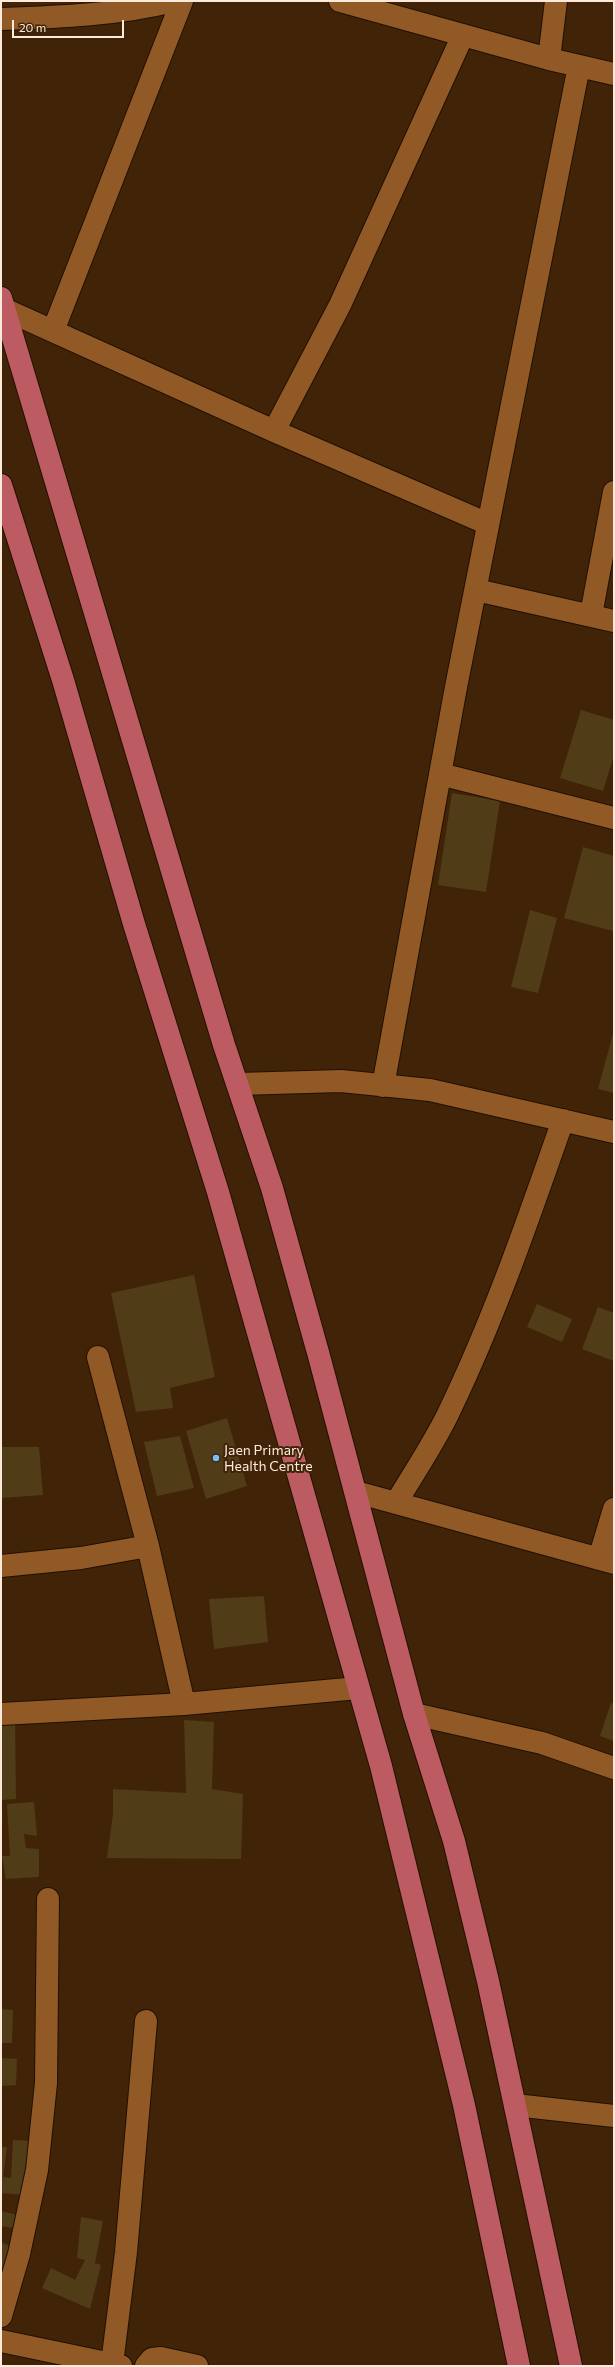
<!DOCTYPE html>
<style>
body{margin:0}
#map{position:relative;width:615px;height:2367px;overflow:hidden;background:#412408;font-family:Commissioner,sans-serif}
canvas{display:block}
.frame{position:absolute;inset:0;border:2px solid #fdeada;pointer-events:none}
.scale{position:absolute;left:12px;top:20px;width:112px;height:18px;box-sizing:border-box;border:2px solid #fdeada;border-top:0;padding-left:5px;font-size:12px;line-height:14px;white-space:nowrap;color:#fdeada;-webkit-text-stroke:3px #412408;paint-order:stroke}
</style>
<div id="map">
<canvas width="615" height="2367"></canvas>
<div class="frame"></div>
<div class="scale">20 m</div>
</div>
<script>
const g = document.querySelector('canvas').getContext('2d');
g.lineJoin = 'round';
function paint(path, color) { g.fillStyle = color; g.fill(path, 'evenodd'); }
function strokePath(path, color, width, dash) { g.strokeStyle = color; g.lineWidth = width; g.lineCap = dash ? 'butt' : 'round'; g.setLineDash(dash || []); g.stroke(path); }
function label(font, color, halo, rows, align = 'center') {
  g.font = font + ' Commissioner,sans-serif'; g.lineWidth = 4; g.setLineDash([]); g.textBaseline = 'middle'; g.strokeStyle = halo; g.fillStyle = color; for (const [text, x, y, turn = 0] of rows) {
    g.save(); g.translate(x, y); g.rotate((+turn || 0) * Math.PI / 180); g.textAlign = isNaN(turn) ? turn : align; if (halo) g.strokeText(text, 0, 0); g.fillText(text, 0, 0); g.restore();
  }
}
paint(new Path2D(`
 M581,710l33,10v35l-11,36 -43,-13z
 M452,793l48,8 -14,91 -48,-7z
 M583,847l31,9 -1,75 -49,-13z
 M530,910l27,8 -19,75 -27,-6z
 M614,1030v63l-16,-4z
 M194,1275l21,102 -45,11 3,20 -37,4 -25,-119z
 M537,1304l35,15 -10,23 -35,-15z
 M598,1307l16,6v48l-32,-12z
 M227,1418l20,68 -41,13 -20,-68z
 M180,1436l14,52 -37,8 -13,-54z
 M1,1447h38l4,48 -42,3z
 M264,1596l4,46 -54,7 -5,-50z
 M611,1703l3,1v37l-14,-5z
 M184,1720l30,2 -2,67 31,5 -2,65 -134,-1 6,-44v-25l73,4z
 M15,1721l1,78 -15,1v-76z
 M34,1802l3,34 -13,-2 2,14 13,1v28l-33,2 -4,-23h8l-3,-52z
 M1,2009l12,1 -1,33h-11z
 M1,2058l16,1 -1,26 -15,1z
 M13,2140l19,1 -5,54 -26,-2v-46h6l-4,30 8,1z
 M1,2211l21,5 -2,13 -19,-3z
 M81,2217l22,4 -8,42 6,2 -11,44 -48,-21 9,-20 24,12 10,-20 -8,-2z
 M1,2242l16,7 -9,25 -7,-2z`), '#503c17');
const street = new Path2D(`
 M340,1l209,58 65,15
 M1,19c58,-2 116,-4 172,-18
 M549,59l7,-58
 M4,309l270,122 214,93
 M53,331l129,-330
 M274,431l66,-126 123,-270
 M476,590l138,31
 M591,615l23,-123
 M440,774l174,44
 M238,1084l103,-3 89,9 184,42
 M383,1086l73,-399 123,-621
 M98,1357l50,189 36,158
 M356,1492l258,71
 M396,1503c17,-29 37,-58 52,-89 46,-95 80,-194 115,-294
 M599,1559l15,-50
 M1,1566l80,-8 67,-12
 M1,1714l183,-10 174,-16
 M414,1714l128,29 72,25
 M515,2105l99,11
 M1,2316l18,-62 18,-84 9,-87 2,-184
 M1,2341l120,25
 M112,2364l14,-112 20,-231
 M146,2366l6,-7 9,-1 36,8`);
const primary = new Path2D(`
 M1,298l223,747 48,143 47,168 95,358 40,127 34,140 83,385
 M1,485l62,195 71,244 84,268 163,574 83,339 55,261`);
strokePath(street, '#211002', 24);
strokePath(primary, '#211002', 24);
strokePath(street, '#915926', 22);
strokePath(primary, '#bc5b61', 22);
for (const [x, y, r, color] of [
 [216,1458,4,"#74c0f6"]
]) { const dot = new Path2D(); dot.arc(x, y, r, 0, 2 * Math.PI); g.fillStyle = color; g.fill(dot); strokePath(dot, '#412408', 1.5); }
label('14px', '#fdeada', '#412408', [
 ["Jaen Primary",224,1450],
 ["Health Centre",224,1466]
], 'left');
</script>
